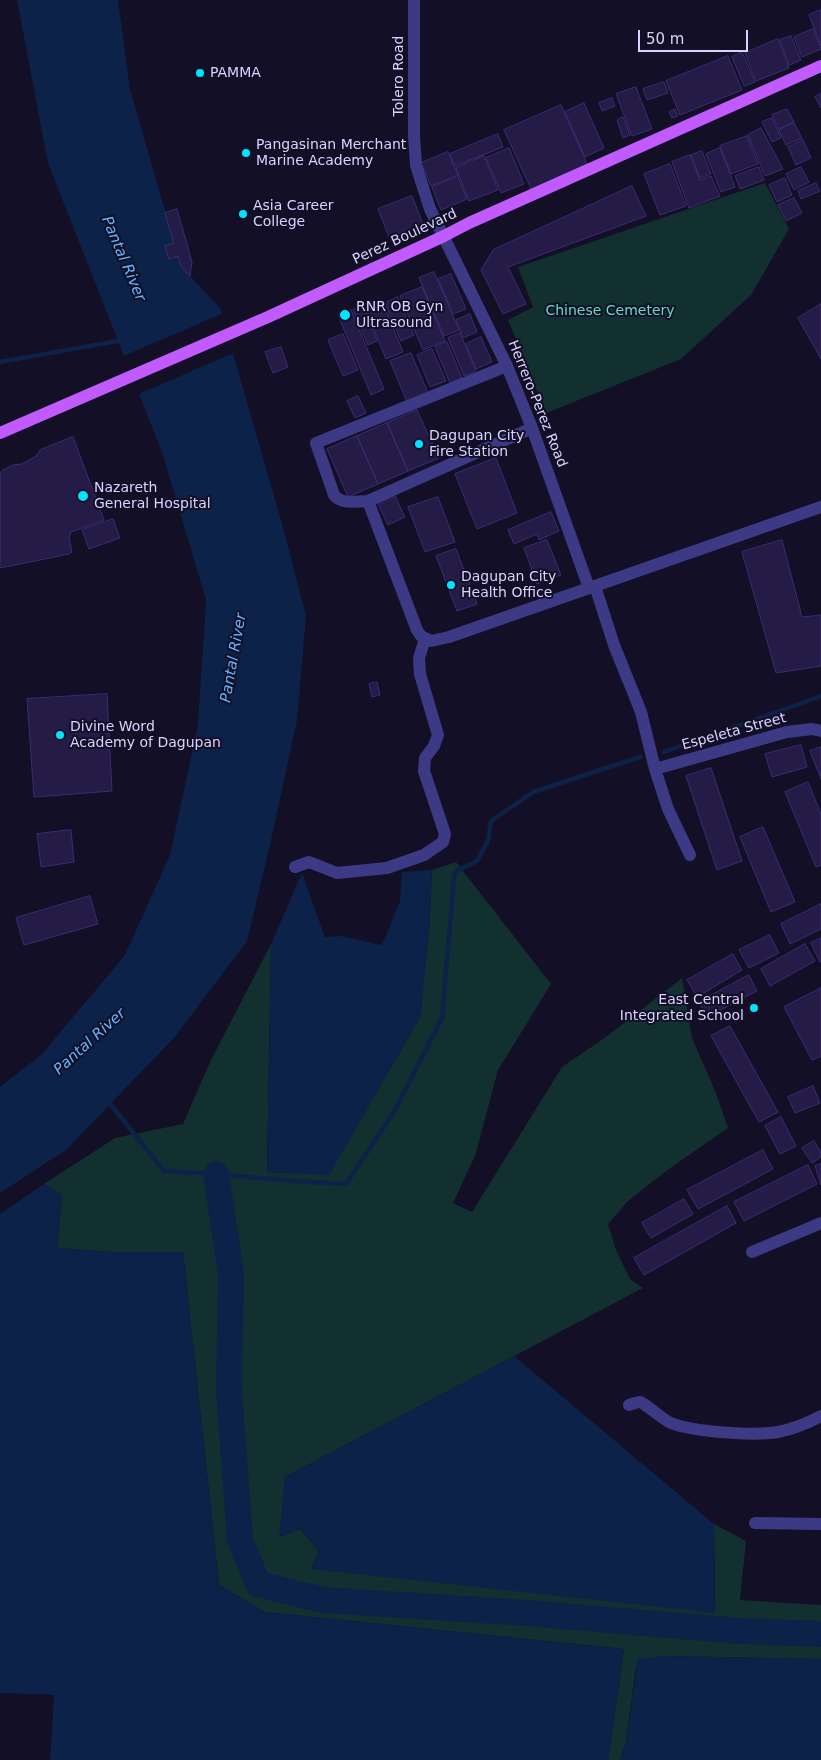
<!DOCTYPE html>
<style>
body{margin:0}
#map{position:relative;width:821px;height:1760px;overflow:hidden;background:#130f26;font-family:"DejaVu Sans",sans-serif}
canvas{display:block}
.scale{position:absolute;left:638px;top:30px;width:110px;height:22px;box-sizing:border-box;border:2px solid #d9d4ff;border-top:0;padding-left:6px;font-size:15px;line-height:18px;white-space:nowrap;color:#d9d4ff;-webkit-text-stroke:4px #130f26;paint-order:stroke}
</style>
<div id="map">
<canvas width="821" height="1760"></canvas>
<div class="scale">50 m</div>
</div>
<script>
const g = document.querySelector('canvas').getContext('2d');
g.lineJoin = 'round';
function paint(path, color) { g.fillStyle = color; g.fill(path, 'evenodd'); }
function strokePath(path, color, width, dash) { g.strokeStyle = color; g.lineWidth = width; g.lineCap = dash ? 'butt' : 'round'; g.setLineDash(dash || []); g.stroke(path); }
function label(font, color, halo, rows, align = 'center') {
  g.font = font + ' "DejaVu Sans",sans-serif'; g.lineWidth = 4; g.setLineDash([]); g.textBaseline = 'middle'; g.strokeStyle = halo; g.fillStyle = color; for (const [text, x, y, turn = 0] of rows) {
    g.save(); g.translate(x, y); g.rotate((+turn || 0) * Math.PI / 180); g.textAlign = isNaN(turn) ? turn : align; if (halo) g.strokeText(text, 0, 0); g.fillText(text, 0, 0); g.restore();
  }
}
paint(new Path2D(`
 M765,183l24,46 -38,66 -70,64 -135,54 -38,-93 25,-13 -15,-40z
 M456,862l95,122 -53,86 -23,86 -22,47 19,9 90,-145 44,-30 76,-59 10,60 24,55 12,35 -62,43 -38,30 -20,23 8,26 14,29 13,9 -358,189 -5,59 21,-7 18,23 -8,16 404,44 -1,-88 32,17 -6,59 81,5v54l-156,-3 -29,11 -10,74 -6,19h-12l16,-111 -359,-37 -46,-27 -36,-333h-73l-53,-4 5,-53 -18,-11 71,-46 68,-14 28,-64 60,-116 -4,228 62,2 91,-157 10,-100 2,-47z`), '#12302f');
paint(new Path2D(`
 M17,0h101l12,89 48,167 3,10 39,42 63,219 23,89 -9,104 -27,125 -23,96 -73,97 -108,112 -66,43v-106l42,-33 83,-99 45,-100 28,-130 8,-125 -43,-145 -115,-292z
 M432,870l-2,47 -10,100 -91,158 -62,-3 4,-228 31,-71 23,64 16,-1 41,9 18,-44 2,-29z
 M44,1184l18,11 -5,53 53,4h73l36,333 46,27 359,37 -16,111h-558l4,-65 -54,-2v-479z
 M514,1356l200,168 1,89 -404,-44 8,-17 -17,-23 -23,7 6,-59z
 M665,1656l156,3v101h-201l6,-19 12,-82z`), '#0c2248');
paint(new Path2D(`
 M224,313l12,39 -100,43 -15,-38z`), '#130f26');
strokePath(new Path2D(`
 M0,362l117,-21 5,1
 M664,752l157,-56
 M107,1100l57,71c61,3 121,10 182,13l48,-72 48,-94 12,-141 2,-6 21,-10 11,-20 3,-20 42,-29 107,-35`), '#0c2248', 4.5);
strokePath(new Path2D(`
 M216,1174l15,100 -2,117 11,149 18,44 65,16 204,13 213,18 81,3`), '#0c2248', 26);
const building = new Path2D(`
 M821,10v36l-12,-31z
 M813,29l8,20 -19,8 -8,-20z
 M791,36l10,24 -12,5 -9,-25z
 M778,39l11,29 -33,13 -11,-28z
 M742,52l13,30 -11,4 -12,-29z
 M728,56l14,34 -62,25 -14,-34z
 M664,82l4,11 -21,7 -4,-11z
 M636,87l16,42 -20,7 -16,-42z
 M821,94v14l-6,-11z
 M612,98l3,8 -13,5 -3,-8z
 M584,103l20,45 -19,9 -20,-45z
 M561,105l26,59 -56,25 -27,-59z
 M675,109l3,7 -6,2 -3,-6z
 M787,109l7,13 -15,7 -7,-14z
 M623,117l7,18 -7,3 -6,-18z
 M772,118l9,20 -9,4 -10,-20z
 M794,123l8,15 -16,7 -7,-15z
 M761,128l22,41 -18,7 -17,-41z
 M498,134l5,13 -48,19 -5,-12z
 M747,136l11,28 -27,10 -11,-28z
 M803,140l8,18 -15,7 -8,-18z
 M509,148l15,36 -23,9 -15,-35z
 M720,148l15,39 -14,5 -15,-38z
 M702,151l9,23 -11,4 -9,-23z
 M448,152l10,23 -27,11 -10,-23z
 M690,155l10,25 11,-4 9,20 -31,12 -17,-46z
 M484,156l14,34 -29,11 -13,-33z
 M670,164l16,42 -26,9 -16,-41z
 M759,167l5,13 -24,9 -5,-13z
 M801,167l8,15 -15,8 -8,-16z
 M458,177l9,22 -26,11 -9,-23z
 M785,178l7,17 -15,7 -8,-17z
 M816,183l4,8 -19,8 -3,-8z
 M632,186l14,30 -138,51 18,37 -23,10 -22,-44 12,-20z
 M412,196l11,28 -34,13 -11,-28z
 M794,198l8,15 -16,8 -8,-16z
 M177,209l15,53 -2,14 -9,-10 -3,-10 -9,3 -4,-13 9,-3 -9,-30z
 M434,272l25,58 -15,6 -25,-58z
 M451,274l15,35 -13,5 -15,-35z
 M422,287l23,54 -22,9 -23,-54z
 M398,297l16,38 -13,6 -16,-38z
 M382,301l21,51 -17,7 -21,-51z
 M821,304v55l-23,-41z
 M363,306l14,35 -9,4 -15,-35z
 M351,310l33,79 -13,6 -33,-80z
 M470,314l7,18 -14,6 -7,-18z
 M460,333l16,38 -12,5 -16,-38z
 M343,334l15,36 -15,6 -15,-36z
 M481,337l11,25 -16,7 -10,-25z
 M447,342l15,36 -12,5 -15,-36z
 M281,347l7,20 -15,6 -8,-21z
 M432,349l14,32 -16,6 -13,-32z
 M411,353l17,40 -21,9 -17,-41z
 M358,396l8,17 -11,5 -8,-17z
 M539,405l4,6 -4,2 -4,-6z
 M417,410l22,48 -31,13 -21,-48z
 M387,423l21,48 -30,13 -21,-48z
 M357,436l21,48 -30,13 -21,-48z
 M73,437l31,83 -33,12 -2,6 3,14 -3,2 -69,14v-95l3,-3 10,-5 9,-1 14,-8 4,-6z
 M496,458l21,55 -40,16 -22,-55z
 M395,496l10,21 -17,8 -10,-21z
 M438,497l17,45 -30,10 -17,-45z
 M551,512l8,19 -20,9 -2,-6 -23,10 -6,-14z
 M113,519l7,19 -31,11 -7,-19z
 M547,540l14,35 -24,9 -13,-36z
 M782,540l20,77 19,-2v51l-45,7 -34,-121z
 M456,549l21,55 -20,7 -21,-55z
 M377,682l3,13 -8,2 -3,-13z
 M107,694l5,97 -78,6 -7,-98z
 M801,745l6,22 -35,10 -7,-23z
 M821,747v32l-11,-28z
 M711,768l31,93 -25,9 -31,-94z
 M808,782l13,32v51l-5,2 -31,-75z
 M763,827l32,75 -24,10 -31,-75z
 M71,830l3,32 -33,5 -4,-33z
 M90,896l8,28 -74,21 -8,-27z
 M821,904v25l-31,15 -9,-20z
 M770,935l9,18 -30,15 -10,-18z
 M821,938v24h-1l-9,-19z
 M805,944l10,17 -45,25 -9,-17z
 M733,954l9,16 -45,27 -10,-17z
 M749,975l8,16 -50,26 -8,-15z
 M821,988v68l-9,4 -28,-53z
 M730,1026l48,86 -19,10 -48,-86z
 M813,1086l7,17 -25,10 -7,-16z
 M781,1117l15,29 -16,8 -15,-28z
 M814,1141l7,11v5l-9,6 -10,-15z
 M763,1150l10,19 -75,40 -11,-19z
 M821,1164v21l-6,-19z
 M808,1165l9,19 -73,37 -10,-19z
 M684,1199l9,15 -42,24 -9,-15z
 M727,1206l9,17 -92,52 -10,-17z`);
paint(building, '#241b47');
strokePath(building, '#3b2d73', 1);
strokePath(new Path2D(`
 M414,0v136l2,29 4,13 10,31 77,157 25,62 57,160
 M507,366l-191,77 18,52c8,10 22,6 34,6l164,-73
 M368,501l49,129 4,6 10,5 18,-4 372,-130
 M595,586l19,59 27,67 14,57 13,40 22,46
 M655,769l132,-37 25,-3 9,2
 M295,867l14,-5 28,11 50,-5 37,-13 19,-13 2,-8 -21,-63 1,-13 9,-12 4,-11 -18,-61 -1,-16 6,-19
 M752,1252l69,-29
 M629,1405c3,-1 8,-3 11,-3 5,1 23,18 31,21 23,9 82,13 107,9 15,-3 30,-9 43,-16
 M755,1523l66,1`), '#3d3a85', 12);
strokePath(new Path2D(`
 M0,433l268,-116 176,-81 25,-13 352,-157`), '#c25bff', 12);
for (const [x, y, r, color] of [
 [200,73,5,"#00e5ff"],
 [246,153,5,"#00e5ff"],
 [243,214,5,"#00e5ff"],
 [345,315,6,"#00e5ff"],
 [419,444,5,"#00e5ff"],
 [83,496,6,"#00e5ff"],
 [451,585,5,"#00e5ff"],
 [60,735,5,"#00e5ff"],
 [754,1008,5,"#00e5ff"]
]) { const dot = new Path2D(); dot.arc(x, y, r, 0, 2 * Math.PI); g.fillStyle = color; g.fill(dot); strokePath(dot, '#130f26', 2); }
label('14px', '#d9d4ff', '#130f26', [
 ["PAMMA",210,73],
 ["Pangasinan Merchant",256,145],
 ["Marine Academy",256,161],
 ["Asia Career",253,206],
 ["College",253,222],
 ["RNR OB Gyn",356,307],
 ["Ultrasound",356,323],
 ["Dagupan City",429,436],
 ["Fire Station",429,452],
 ["Nazareth",94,488],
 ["General Hospital",94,504],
 ["Dagupan City",461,577],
 ["Health Office",461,593],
 ["Divine Word",70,727],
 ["Academy of Dagupan",70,743],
 ["East Central",744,1000,"right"],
 ["Integrated School",744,1016,"right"]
], 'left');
label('14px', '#d9d4ff', '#130f26', [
 ["Tolero Road",399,76,-90],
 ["Perez Boulevard",405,237,-25],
 ["Herrero-Perez Road",537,404,68],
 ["Espeleta Street",734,732,-15]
]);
label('14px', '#5fe0c0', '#130f26', [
 ["Chinese Cemetery",610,311]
]);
label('italic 15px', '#62b6ff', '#130f26', [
 ["Pantal River",123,259,67],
 ["Pantal River",234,658,-80],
 ["Pantal River",90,1042,-42]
]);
</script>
